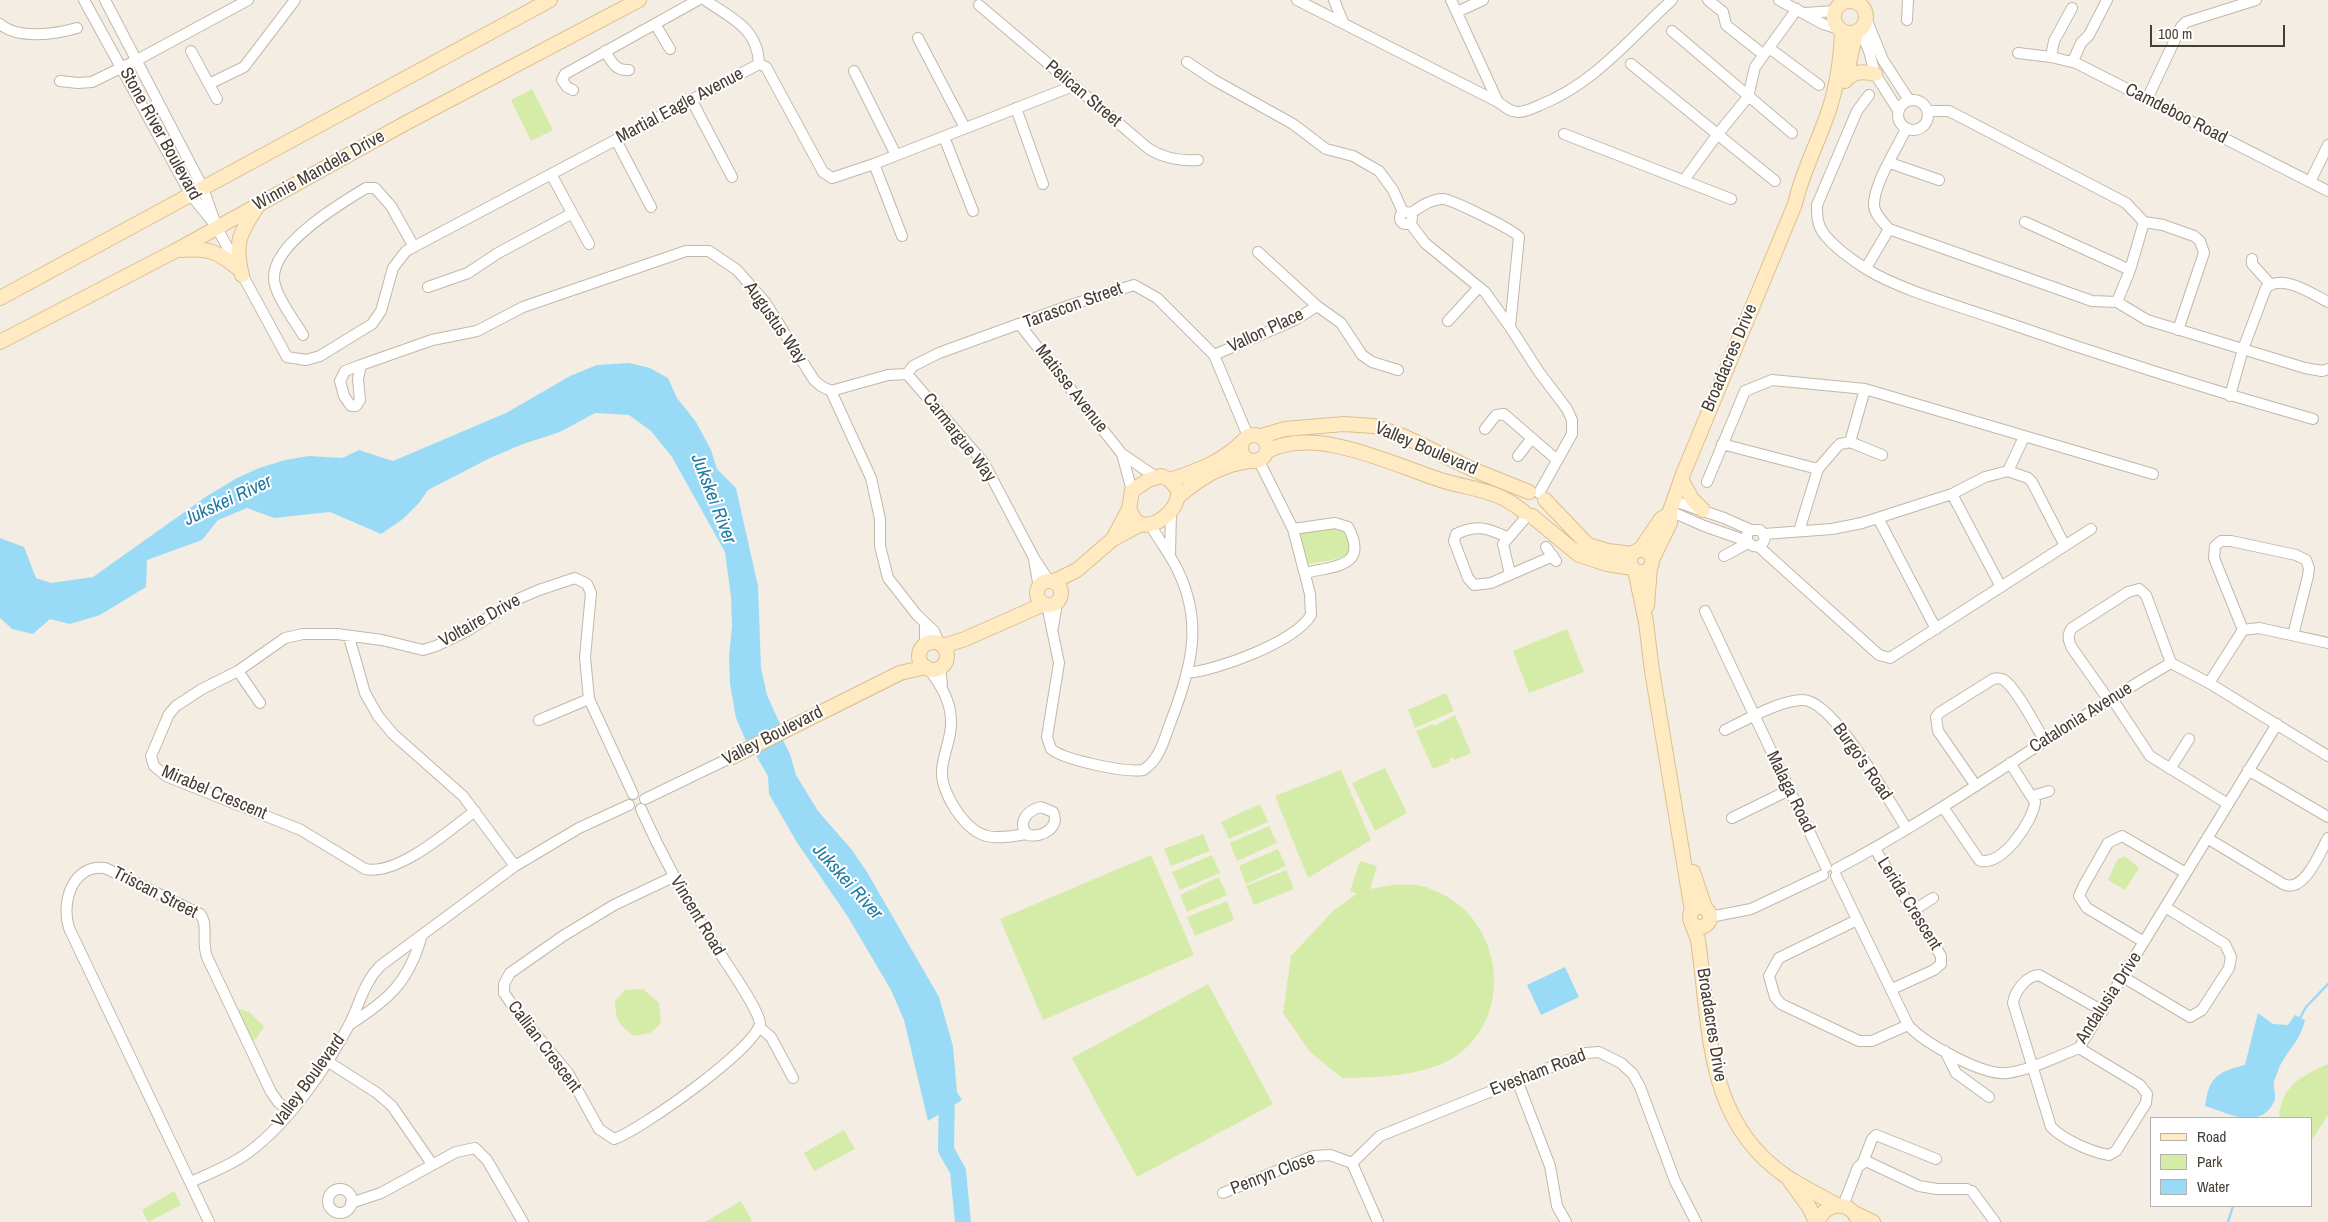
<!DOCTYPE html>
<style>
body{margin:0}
#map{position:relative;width:2328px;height:1222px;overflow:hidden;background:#f4ede3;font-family:"Archivo Narrow",sans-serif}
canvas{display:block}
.legend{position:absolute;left:2150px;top:1117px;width:162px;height:90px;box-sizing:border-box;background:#fff;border:1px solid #b5b1ad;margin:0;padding:6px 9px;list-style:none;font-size:15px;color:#463d33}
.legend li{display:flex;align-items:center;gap:10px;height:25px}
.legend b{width:25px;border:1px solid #b5b1ad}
.scale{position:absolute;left:2150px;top:25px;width:135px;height:22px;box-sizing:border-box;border:2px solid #463d33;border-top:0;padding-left:6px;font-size:15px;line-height:18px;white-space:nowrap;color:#463d33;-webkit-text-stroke:4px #fff;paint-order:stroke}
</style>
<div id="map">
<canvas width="2328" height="1222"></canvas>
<ul class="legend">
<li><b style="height:6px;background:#ffeac2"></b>Road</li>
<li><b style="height:14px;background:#d5eca8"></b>Park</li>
<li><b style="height:14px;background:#99dbf7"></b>Water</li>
</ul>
<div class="scale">100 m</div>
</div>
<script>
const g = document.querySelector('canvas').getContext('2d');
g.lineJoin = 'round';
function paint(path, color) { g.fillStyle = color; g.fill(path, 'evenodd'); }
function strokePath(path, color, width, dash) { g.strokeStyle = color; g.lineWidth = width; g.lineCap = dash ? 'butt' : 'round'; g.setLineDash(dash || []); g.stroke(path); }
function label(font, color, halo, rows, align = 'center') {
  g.font = font + ' "Archivo Narrow",sans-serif'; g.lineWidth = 4; g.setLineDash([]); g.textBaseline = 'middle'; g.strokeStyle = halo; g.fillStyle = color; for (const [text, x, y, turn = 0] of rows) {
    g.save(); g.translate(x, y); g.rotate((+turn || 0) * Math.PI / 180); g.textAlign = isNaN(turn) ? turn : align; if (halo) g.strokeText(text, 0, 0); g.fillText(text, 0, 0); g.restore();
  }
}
paint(new Path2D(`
 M532,89l21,41 -22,11 -20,-41z
 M1347,527l5,15 -2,13 -22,6 -22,3 -7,-34z
 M1567,629l17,43 -55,21 -16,-42z
 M1446,693l8,18 -39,17 -7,-18z
 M1455,715l16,38 -17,7 -1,-3 -4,2 1,3 -17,7 -17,-38 17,-7 1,2z
 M1385,768l22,45 -32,18 -23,-48z
 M1341,770l30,70 -63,38 -33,-82z
 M1260,804l8,18 -39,17 -8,-17z
 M1269,826l8,17 -40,18 -7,-18z
 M1203,834l7,17 -39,15 -7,-17z
 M1278,849l8,17 -40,18 -7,-18z
 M1151,855l43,100 -151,65 -43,-101z
 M1212,855l8,18 -40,17 -8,-18z
 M2125,856l14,12 -14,22 -17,-10 9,-20z
 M1360,861l17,5 -7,23c18,-4 34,-6 52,-3 6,1 12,5 18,7 64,30 75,126 13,165 -32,19 -76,19 -111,20l-32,-26 -27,-39 8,-57 43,-46 23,-16 -7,-3z
 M1286,870l8,19 -40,16 -8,-19z
 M1219,877l8,18 -40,17 -7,-17z
 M1227,901l7,19 -39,16 -8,-19z
 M1208,984l65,120 -136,73 -65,-119z
 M643,989l16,14 2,20 -11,10 -16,3c-16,-12 -18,-15 -19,-35l10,-11z
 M236,1008l13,4 15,14 -8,13 -10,6z
 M2328,1064v51l-16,25v-22h-33c2,-32 22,-42 49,-54z
 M844,1130l11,19 -41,22 -10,-18z
 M174,1191l7,14 -33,17 -6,-12z
 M741,1201l11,20 -3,1h-44z`), '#d5eca8');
paint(new Path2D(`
 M629,363l21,5 18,10 9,20 19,24 15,28 6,19 19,19 22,98 3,82 6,27 13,29 -31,24 -13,-30 -6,-34 -1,-27 3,-31 -1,-29 -6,-45 -53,-95 -21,-26 -22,-16 -34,-2 -35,19 -37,12 -33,14 -62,32 -9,13 -16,16 -22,15 -51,-22 -56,6 -27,-10 -29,12 -16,20 -55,20 -1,27 -46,28 -30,9 -20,-5 -17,15 -21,-5 -12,-11v-80l24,9 12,31 15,5 42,-6 114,-81 30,-18 22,-10 26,-8 24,-4 33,2 17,-8 34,11 113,-48 64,-37 27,-11z
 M782,738l8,16 6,21 22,36 34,39 15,22 72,125 14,49 4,46 5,8 -34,21 -24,-101 -13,-30 -43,-73 -52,-76 -27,-47 -1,-18 -14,-24z
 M1565,967l14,30 -38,18 -14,-30z
 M2258,1013l15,11 15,1 7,-10 10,5c-5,22 -17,29 -26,48 -1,4 -4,10 -5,14 -1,6 3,14 0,20 -14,29 -47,11 -69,4 4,-30 13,-34 40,-41z`), '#99dbf7');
strokePath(new Path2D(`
 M2299,1020l7,-13 22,-23
 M2228,1222l5,-16`), '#99dbf7', 2.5);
strokePath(new Path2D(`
 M947,1087l-1,63 12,21 5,51`), '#99dbf7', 16);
const street = new Path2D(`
 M84,0l107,195 21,26
 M105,0l98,188 14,40 70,129 19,3 14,-4 52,-32 9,-13 12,-43 13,-17 353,-187 7,3 57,105 9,6 42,-14 199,-78
 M705,0c26,18 53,28 54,64
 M1297,0l201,102c6,4 12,10 20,10 8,0 15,-4 22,-7 54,-21 90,-67 132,-105
 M1334,0l9,22
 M1451,0l47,102
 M1708,0l15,12 3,13 38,30
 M1779,0l44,24 16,5
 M979,5l170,144c14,9 33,12 49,11
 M1457,12l26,-12
 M1805,13l30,-2
 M1865,16l18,44 26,40
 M1907,20l1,-20
 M0,24c18,16 56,10 77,4
 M655,24l15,25
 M1860,30l9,21 6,23 23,36
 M1672,31l120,102
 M918,38l47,90
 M1769,48l50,37
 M191,51l26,48
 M605,51c7,11 10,20 24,19
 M2018,53l33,4 25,6 252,128
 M2051,57l3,-16 18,-33
 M2073,61l8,-18 8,-8 18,-35
 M1187,62l27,18 79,44 33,25 27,7 26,15 14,19 10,22
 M1631,64l144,117
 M854,71l42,84
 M60,81l18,2 14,-1 45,-22 111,-60
 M209,84l35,-17 51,-67
 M573,90l-6,-3 -5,-7 3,-6 133,-74
 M1869,95l-12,16 -40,94c0,9 0,18 5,26 9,14 31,30 46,39 35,21 91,36 131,50 103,36 208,69 314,99
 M691,99l41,78
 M2147,99l34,-72 5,-5 70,-22
 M1898 115a15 15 0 1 1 30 0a15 15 0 1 1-30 0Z
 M1016,108l27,76
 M1928,111h21l177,92 18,19 19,3 31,11 6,5 4,12 -26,77
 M1906,129c-9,19 -33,56 -32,77 1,9 9,16 15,23l203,72 25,1 30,18 158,48 17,3 6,-2
 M1564,134l167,65
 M944,137l29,74
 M616,140l35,67
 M1890,163l49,17
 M874,164l28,72
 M551,174l38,70
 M1684,180l33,-45 31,-38 7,-30 42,-58
 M2310,182l18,-37
 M1400 218a6 6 0 1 1 12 0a6 6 0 1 1-12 0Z
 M1411,213c9,-6 20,-14 32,-14 8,0 71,31 76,38l-9,90 29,45 28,37 5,11v14l-33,59
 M2025,222l105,48
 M1410,223l15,20 60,49 25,35
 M1258,252l59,54 24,17 21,32 10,7 26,8
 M2252,259v5l18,20
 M1866,268l23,-39
 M428,287l40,-14 30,-20 73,-39
 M2117,302l13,-32 14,-48
 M1448,321l31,-34
 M1020,325l102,129 34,23
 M303,335c-8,-14 -30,-42 -29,-58 0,-34 67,-74 92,-89h9l16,18 23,41
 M1214,355l81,-35 22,-14
 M361,365l-16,6 -5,10 4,15 7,10h5l4,-6 -2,-21 3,-14 71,-25 45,-9 46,-24 163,-56h23l28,19 28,32 49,78 7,6 10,5 40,87 9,41v27l8,32 29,37 17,16 5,12
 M907,374l77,89 50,95 15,23
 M831,391l57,-16 19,-1 6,-8 26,-13 132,-48 63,-20 23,13 57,57 34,81
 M2230,396l13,-47 23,-61c16,-15 46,6 62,14
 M1485,429l11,-14 8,-1 53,46
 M1850,442l15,-53
 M1722,444l96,25
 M1122,454l10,37
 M1518,456l14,-18
 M2008,471l16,-34
 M1707,482l38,-91 27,-11 93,9 288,85
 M1952,494l49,93
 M1674,501l50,17 27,12h9l5,7c-1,7 -5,10 -12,9l-6,-5v-7l4,-4
 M1670,511l34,15 43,15
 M1878,518l58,111
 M1293,529l42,-6 13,4c22,41 -16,39 -43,46
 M1799,531l19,-62 18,-21 4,-4 10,-2 32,13
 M1764,534l68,-5 30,-6 90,-29 33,-17 23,-6 20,7 4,4 33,64
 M1507,537c-20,-9 -30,-13 -51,-3l-2,7 14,37 6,7 17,-2 62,-27
 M1758,546l121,109 11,3 201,-129
 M1546,547l10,14
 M1170,556l1,-44
 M1724,556l24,-13
 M1034,559l5,29
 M1510,574l-7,-30 25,-29
 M1047,605l12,58 -12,74 4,12c13,11 75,24 92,21 17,-10 21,-31 28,-49 23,-59 34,-107 -1,-165 -7,-11 -14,-21 -20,-32
 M1705,611l121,256
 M1053,627l4,-24
 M2243,630l-29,-72 1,-12 6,-5h10l65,14 10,5 3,8 -1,8 -15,59
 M349,637l16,56 13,23 15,18 70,62 52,70
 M925,645v-20
 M2171,663l38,20 119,73
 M940,668l2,16
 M929,669c11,15 22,32 22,52 1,17 -8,32 -9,49 -2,22 23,61 45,66 12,3 27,0 39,-2
 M238,671l22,32
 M1187,673c31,-3 108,-31 124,-58l-1,-21 -17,-65 -34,-68
 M2209,683l34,-53 16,-2 69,15
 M2111,697l39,59 78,48
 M2108,699l-36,-51c-4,-8 -5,-13 0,-20l56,-36 11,-3 7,6 25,68
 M539,720l50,-21
 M1725,730c21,-10 55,-30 78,-30 31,0 87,103 104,129
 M2170,769l19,-30
 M2248,770l80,47
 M1976,786l-38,-55 -2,-14 3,-4 54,-34c3,-1 8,-1 11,1 12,8 32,46 40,60
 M2033,796l16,-5
 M645,799l87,-42
 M1041,807l12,5c8,15 -11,26 -25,23 -12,-11 -1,-25 13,-28z
 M1943,807l36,53c22,9 54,-39 56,-58l-25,-39
 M641,809c21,47 45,91 73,135 11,18 43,62 46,79 -3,25 -121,108 -146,116l-15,-10 -31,-56 -53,-64 -11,-16v-9l6,-11 53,-37 51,-31 59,-28
 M475,811c-27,20 -77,65 -110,58l-64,-39 -135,-54 -12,-10 -3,-10 18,-42 7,-8 26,-17 36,-18 47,-33 18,-4h34l45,6 41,10 13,-4 31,-15 51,-32 21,-9 36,-12 12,6 4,9 -6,64 4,42 44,95
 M1732,818l57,-28
 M2207,838l76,46c21,10 36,-30 45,-46
 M1875,849l66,107v8l-7,6 -42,19
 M1836,869c116,-61 221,-141 335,-206
 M1836,876l72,149c16,18 75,51 99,48 24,-3 49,-16 72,-25l198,-324
 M1914,910l19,-12
 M1710,917l41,-8 72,-34
 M1857,920l-78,38 -10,18 6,21 6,7 78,37h13l36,-16
 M2144,942l-57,-34 -8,-12 5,-11 24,-42 14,-7 64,37
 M2123,977l67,40 12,-7 27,-42 2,-11 -6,-13 -60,-37
 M349,1025c39,-25 59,-42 72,-87
 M759,1027l12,10 22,41
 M2079,1048l61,37 7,9 -1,9 -30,48 -7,4c-18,-3 -45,-15 -58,-28l-38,-124c2,-12 13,-27 26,-28l64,36
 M1945,1051l11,22 33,24
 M327,1061l50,32 15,13 40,58
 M1517,1080l33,86 7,40 9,16
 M1863,1162l9,-23 4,-4 60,24
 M1352,1163l28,-27 206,-83 13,-1 22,11 12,11 7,13 35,94 21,41
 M1352,1163l26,59
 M191,1182c19,-9 41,-17 58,-30 40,-30 76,-82 99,-125 12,-22 14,-42 32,-61l135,-100 64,-38 50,-23
 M328 1201a12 12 0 1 1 24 0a12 12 0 1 1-24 0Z
 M1972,1191l23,31
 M1223,1193l90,-37 17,-1 22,8
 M351,1203l30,-10 75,-41 19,-4 12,12 36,62
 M1843,1206l15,-39 8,-6 53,25 18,3h30
 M209,1222l-140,-294c-8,-25 3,-64 36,-60l95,46c9,11 1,27 7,43l64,135 7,10 12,10`);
const secondary = new Path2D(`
 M1834 17a16 16 0 1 1 32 0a16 16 0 1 1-32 0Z
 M1845,81l11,-49
 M1845,81c8,-10 18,-10 30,-7
 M181,250c28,-2 36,1 58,19
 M242,275c-8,-31 -3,-41 15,-68
 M0,298l550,-298
 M0,342l175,-91 229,-127 235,-124
 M1241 448a13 13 0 1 1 26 0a13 13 0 1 1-26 0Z
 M1261,436l24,-7 59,-5 30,2 29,10 71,34 55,22
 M1268,451c49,-26 127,15 176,30 31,9 54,9 80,31
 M1681,479l11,20 11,11
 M1170,480c27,-9 52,-18 72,-38
 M1179,496c21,-18 43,-32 71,-35
 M1545,500l43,45 20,6 24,3
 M1532,516l47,39 28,9 26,4
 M1113,539l16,-30 3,-18 16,-11 13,-4 9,4 8,10c3,17 -21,39 -37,34 -6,-2 -9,-9 -12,-15
 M1640,550l21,-31 8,-5
 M1630 561a11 11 0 1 1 22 0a11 11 0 1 1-22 0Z
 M1652,560l18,-37v-12l13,-37 112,-270c6,-28 20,-55 30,-83 11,-28 16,-59 17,-90
 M1635,570l11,52 6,49 40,240
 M1037 593a12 12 0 1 1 24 0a12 12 0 1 1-24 0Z
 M1053,582l24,-12 36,-31 28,-15
 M1647,606l3,-39
 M919 656a14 14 0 1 1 28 0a14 14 0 1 1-28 0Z
 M943,646l22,-7 79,-35
 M732,757l168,-84 26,-6
 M1693,872l12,36
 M1690 917a10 10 0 1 1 20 0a10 10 0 1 1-20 0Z
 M1692,924l6,16c13,89 6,181 89,237 16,10 33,19 50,28
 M1790,1181l19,26 7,15
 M1854,1213l19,9
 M1818,1222c6,-21 35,-22 40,0`);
strokePath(street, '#c3b7a8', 12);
strokePath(secondary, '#dbc090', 16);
strokePath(street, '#fff', 10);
strokePath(secondary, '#ffeac2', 14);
label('18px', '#463d33', '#fff', [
 ["Pelican Street",1083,94,40],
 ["Martial Eagle Avenue",680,106,-28],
 ["Camdeboo Road",2176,114,27],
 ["Stone River Boulevard",160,134,61],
 ["Winnie Mandela Drive",319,171,-29],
 ["Tarascon Street",1073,306,-20],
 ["Augustus Way",775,323,55],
 ["Vallon Place",1266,331,-25],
 ["Broadacres Drive",1730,358,-67],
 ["Matisse Avenue",1071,389,52],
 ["Carmargue Way",959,438,52],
 ["Valley Boulevard",1426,449,23],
 ["Voltaire Drive",480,621,-29],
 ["Catalonia Avenue",2081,718,-32],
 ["Valley Boulevard",773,736,-27],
 ["Burgo's Road",1862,762,55],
 ["Malaga Road",1790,792,64],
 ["Mirabel Crescent",214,793,23],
 ["Triscan Street",155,893,27],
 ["Lerida Crescent",1909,904,58],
 ["Vincent Road",697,916,59],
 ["Andalusia Drive",2109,998,-57],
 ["Broadacres Drive",1711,1025,81],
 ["Callian Crescent",544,1047,53],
 ["Evesham Road",1538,1073,-21],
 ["Valley Boulevard",309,1081,-54],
 ["Penryn Close",1273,1174,-21]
]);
label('italic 19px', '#1f79a2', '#fff', [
 ["Jukskei River",713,499,69],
 ["Jukskei River",228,501,-25],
 ["Jukskei River",847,882,48]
]);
</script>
